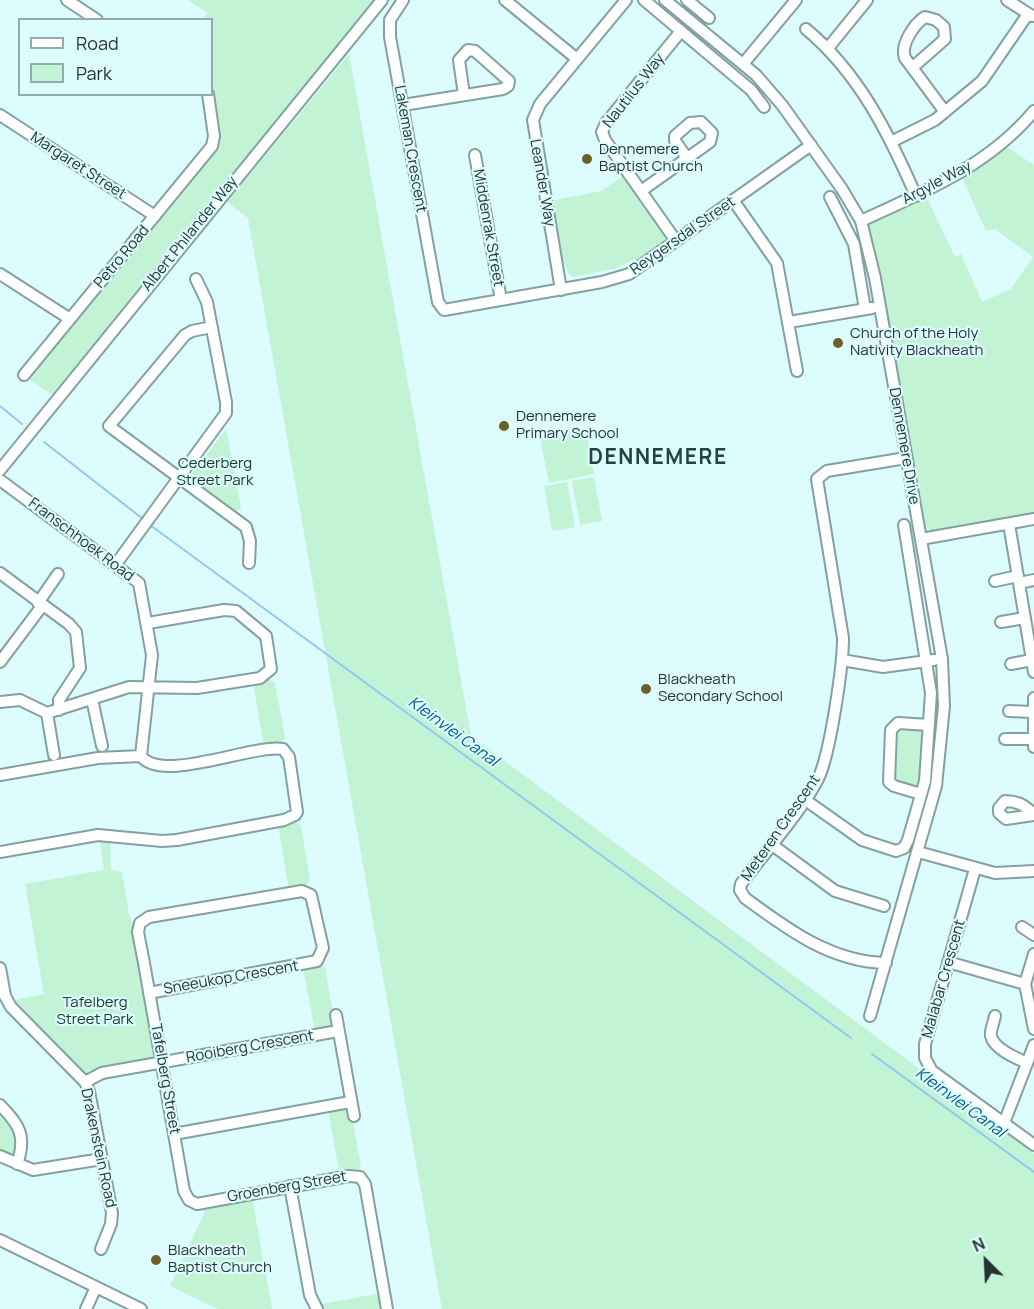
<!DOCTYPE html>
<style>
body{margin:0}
#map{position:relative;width:1034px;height:1309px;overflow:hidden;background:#ddfcfd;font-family:Manrope,sans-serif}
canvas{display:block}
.legend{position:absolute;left:18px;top:18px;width:195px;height:78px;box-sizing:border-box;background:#ddfcfd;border:2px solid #94abac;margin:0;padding:8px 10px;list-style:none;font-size:18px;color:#273233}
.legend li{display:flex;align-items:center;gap:12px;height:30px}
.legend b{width:30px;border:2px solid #94abac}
.north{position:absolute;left:956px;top:1231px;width:60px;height:60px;-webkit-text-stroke:4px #ddfcfd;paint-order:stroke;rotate:336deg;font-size:16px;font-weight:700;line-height:24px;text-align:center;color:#273233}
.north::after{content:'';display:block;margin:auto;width:21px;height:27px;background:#273233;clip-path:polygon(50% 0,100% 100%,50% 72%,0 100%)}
</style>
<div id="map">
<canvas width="1034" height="1309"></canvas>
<ul class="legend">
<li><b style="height:8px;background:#fff"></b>Road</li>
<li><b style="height:16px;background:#c1f3d4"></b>Park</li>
</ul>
<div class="north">N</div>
</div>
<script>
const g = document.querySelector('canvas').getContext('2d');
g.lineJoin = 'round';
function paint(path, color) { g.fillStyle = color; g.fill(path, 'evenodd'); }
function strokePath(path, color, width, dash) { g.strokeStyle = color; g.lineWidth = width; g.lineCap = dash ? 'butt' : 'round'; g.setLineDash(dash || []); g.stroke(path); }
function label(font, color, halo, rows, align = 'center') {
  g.font = font + ' Manrope,sans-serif'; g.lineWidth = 4.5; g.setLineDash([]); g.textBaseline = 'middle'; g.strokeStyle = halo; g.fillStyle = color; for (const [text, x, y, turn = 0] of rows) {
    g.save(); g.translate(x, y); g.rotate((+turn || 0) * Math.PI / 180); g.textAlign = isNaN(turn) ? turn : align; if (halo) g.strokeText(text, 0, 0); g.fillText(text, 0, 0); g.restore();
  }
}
paint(new Path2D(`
 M188,0h189l-323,396 -28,-19 186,-226v-131l-9,-1 4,-6z
 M349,54l122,682 563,418v155h-592l-194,-1091 -21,-16z
 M1004,145l30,20v351l-102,16 -9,-9 -54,-297 3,-5 54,-25 29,61 6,-3 21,48 29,-13 22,-32 -38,-28 -9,2 -24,-53z
 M623,176l43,60 -1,5 -25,19 -6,-1 -19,10 -43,8c-12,-11 -18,-59 -21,-76l50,-10z
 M586,428l8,46 -45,9 -9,-46z
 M226,429l15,79 -5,3 -46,-34z
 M594,477l8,44 -22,4 -8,-44z
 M567,482l8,45 -23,4 -8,-45z
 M269,679l6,4 10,55 -5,6 -16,3 -11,-66z
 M919,727l5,3 -4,54 -6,4 -22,-7 4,-52z
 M296,821l5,5 9,54 -6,7 -15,3 -11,-65z
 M99,836h11l1,34 11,2 7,43 6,14 21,124 -4,7 -68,15 -73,-74 33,-7 -19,-110 79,-14z
 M320,964l5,3 10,57 -20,8 -12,-65z
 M348,1108l3,3 10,55 -4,6 -17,3 -12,-65z
 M0,1110c14,14 20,24 16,44l-4,2 -12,-4z
 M252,1197l20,112h-54l-48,-23 35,-74 -4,-6z
 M381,1293l2,16h-60l-6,-4z`), '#c1f3d4');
strokePath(new Path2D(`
 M0,406l22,18
 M44,442l99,77
 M150,525l701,513
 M872,1054l162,118`), '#91c8f3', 2);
const minor = new Path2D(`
 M67,0l30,20
 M403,0l-13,20v17l48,265 6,8 158,-28 27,-8 182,-129
 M505,0l72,59
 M644,0l107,90 13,17
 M665,0l91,75 26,30 60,84 19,32 14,57 67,381 2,47 -8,80 -66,230
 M687,0l22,18
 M1007,0l25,16
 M806,29c53,44 83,105 110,167
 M828,48l39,-48
 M743,64l53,-64
 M913,67l32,-28 -1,-12 -8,-7 -11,-3c-11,7 -25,28 -20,41l40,54
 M403,105l100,-16 5,-3 1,-5 -34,-30 -7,-1 -9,10 5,35
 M0,115l155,101
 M893,141l42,-21 47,-39 46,-67
 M475,155l26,145
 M641,191l69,-49 2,-9 -11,-11 -11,1 -15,13v5l12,17
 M830,197l24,47 11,65
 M733,200l44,63 20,108
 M861,221c63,-29 127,-55 173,-110
 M676,241l-71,-101 -3,-8 4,-9 75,-92
 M0,274l70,45
 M561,290l-28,-170 7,-16 86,-104
 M789,322l83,-14
 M212,327l-20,4 -7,4 -76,91 137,101 4,14 -1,22
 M24,375l188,-229 2,-10 -6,-42
 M0,470l382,-470
 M0,480l139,103 13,72 -11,101
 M1009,524l25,148
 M921,539l113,-20
 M116,564l110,-151v-11l-19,-100 -11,-23
 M0,573l69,51 7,8 4,36 -21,32v10
 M995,581l23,-5
 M1019,583l15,-3
 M38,603l20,-29
 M1001,622l24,-4
 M842,660l41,7 51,-7
 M0,662l42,-56
 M1011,664l21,-4
 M1034,698v49
 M92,699l10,47
 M0,702l20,-2 27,13 82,-26 68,1 63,-10 11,-9 -5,-33 -30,-25 -12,-1 -76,13
 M1009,711l24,1
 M47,713l7,42
 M1005,739h27
 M0,775l98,-17 43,-2
 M921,794l-27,-8 -5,-4 2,-52 7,-7 31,2
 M804,799l58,41 34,11 8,-3 4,-8 17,-59 6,-88 -27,-168
 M1034,815l-28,4 -7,-6v-5l6,-7c12,0 22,5 29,14
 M771,844l64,47 49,15
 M0,852l98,-17 64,6 15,-1 107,-20 11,-5 2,-3 -8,-55 -6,-8c-31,-5 -121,35 -142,7
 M918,852l77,21 39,-2
 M975,869l-50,175v14l7,13 102,74
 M1022,927l12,8
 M1034,954l-9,30 9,45
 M948,962l77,22
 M886,963c-55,-1 -99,-34 -141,-65l-5,-8 1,-6c23,-31 60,-72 77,-105 12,-24 25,-113 25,-141l-26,-159 10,-8 79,-13
 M0,968l5,28 6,11 74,75 4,9 23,122 -1,11 -10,25
 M149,993l168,-32 6,-13 -12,-53 -9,-4 -153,26 -9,6 -2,9 6,31 40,228 5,9 8,4 152,-28 11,1 5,7 22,125
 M336,1015l18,101
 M995,1016c-1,6 -5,14 -4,20 3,13 25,22 36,27
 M85,1082l17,-9 236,-42
 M0,1105c19,19 27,31 17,59
 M1004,1123l30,-78
 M174,1134l176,-32
 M0,1156l33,14 69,-11
 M290,1186l20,109 7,14
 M0,1240l141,69
 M86,1309l10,-22`);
strokePath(minor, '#84a0a1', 14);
strokePath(minor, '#fff', 10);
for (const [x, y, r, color] of [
 [587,159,6,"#6d5f2c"],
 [838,343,6,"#6d5f2c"],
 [504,426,6,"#6d5f2c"],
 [646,689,6,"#6d5f2c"],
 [156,1260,6,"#6d5f2c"]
]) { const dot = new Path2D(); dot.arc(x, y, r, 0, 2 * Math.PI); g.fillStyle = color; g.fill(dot); strokePath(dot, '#ddfcfd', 2); }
label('15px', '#273233', '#ddfcfd', [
 ["Nautilus Way",634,91,-52],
 ["Lakeman Crescent",410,149,80],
 ["Margaret Street",78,166,33],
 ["Leander Way",542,183,80],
 ["Argyle Way",937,183,-28],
 ["Middenrak Street",488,228,80],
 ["Albert Philander Way",190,234,-51],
 ["Reygersdal Street",683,236,-35],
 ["Petro Road",122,257,-50],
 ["Dennemere Drive",904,446,80],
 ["Franschhoek Road",81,540,37],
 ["Meteren Crescent",781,828,-55],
 ["Sneeukop Crescent",231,978,-10],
 ["Malabar Crescent",944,979,-74],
 ["Rooiberg Crescent",250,1047,-10],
 ["Tafelberg Street",165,1079,80],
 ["Drakenstein Road",98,1148,78],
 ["Groenberg Street",287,1187,-10]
]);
label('15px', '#273233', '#ddfcfd', [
 ["Dennemere",599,150],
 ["Baptist Church",599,167],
 ["Church of the Holy",850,334],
 ["Nativity Blackheath",850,351],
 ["Dennemere",516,417],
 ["Primary School",516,434],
 ["Blackheath",658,680],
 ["Secondary School",658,697],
 ["Blackheath",168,1251],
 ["Baptist Church",168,1268]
], 'left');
label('15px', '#183b28', '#ddfcfd', [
 ["Cederberg",215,464],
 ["Street Park",215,481],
 ["Tafelberg",95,1003],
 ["Street Park",95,1020]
]);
label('italic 16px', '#005b8c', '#ddfcfd', [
 ["Kleinvlei Canal",453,732,36],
 ["Kleinvlei Canal",960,1103,36]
]);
g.letterSpacing = '1.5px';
label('bold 21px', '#274142', '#ddfcfd', [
 ["DENNEMERE",658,458]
]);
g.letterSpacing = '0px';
</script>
